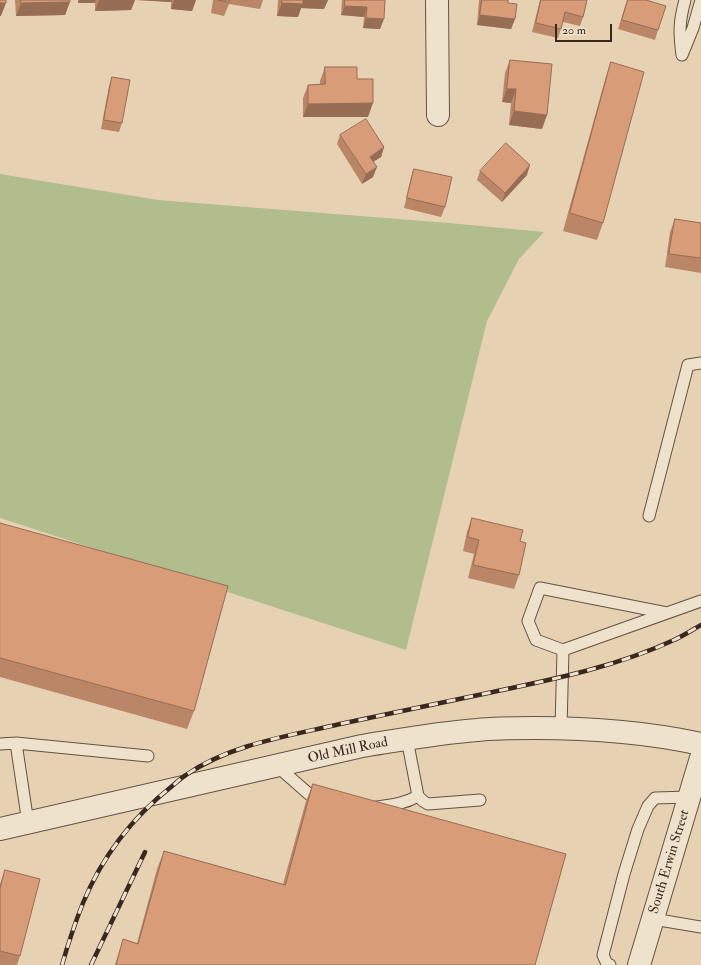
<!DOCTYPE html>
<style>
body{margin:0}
#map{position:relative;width:701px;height:965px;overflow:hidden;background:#e6d2b2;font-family:"IM FELL Double Pica",serif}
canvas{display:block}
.scale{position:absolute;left:555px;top:24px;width:57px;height:18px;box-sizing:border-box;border:2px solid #3a281e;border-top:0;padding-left:5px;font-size:12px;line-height:14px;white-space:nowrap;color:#3a281e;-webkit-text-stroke:3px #efe2cd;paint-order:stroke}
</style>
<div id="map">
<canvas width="701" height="965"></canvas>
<div class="scale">20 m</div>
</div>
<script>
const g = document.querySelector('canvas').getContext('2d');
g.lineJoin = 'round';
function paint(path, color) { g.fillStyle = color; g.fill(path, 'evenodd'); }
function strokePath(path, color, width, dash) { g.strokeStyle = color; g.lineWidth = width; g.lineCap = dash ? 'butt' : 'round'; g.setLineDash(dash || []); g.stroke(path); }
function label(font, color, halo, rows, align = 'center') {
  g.font = font + ' "IM FELL Double Pica",serif'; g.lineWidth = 3; g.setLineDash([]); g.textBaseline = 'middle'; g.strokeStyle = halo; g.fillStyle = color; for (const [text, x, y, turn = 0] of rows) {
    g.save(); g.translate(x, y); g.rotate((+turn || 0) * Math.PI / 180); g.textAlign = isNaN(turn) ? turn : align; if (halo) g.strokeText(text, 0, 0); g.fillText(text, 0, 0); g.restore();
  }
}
paint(new Path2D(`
 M0,174l158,26 291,23 95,9 -25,27 -32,62 -81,329 -406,-132z`), '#b2bd8e');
const service = new Path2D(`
 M682,55l11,-27 8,-28
 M682,55c-3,-22 -3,-33 3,-55
 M649,516l39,-151 13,-2
 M563,650l-27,-10 -8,-19 12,-33 127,25
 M561,728l2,-78 138,-49
 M16,743l12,80
 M0,744l16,-1 132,13
 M277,766l33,29 12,6
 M418,796l5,5 5,3 52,-4
 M376,807c16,-2 28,-3 42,-11l-11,-57
 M653,919l48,8
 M610,965l-3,-1 -4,-9 21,-81 14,-45 10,-23 7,-8 34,-1`);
const minor = new Path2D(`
 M437,0l1,115`);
const tertiary = new Path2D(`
 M0,829l362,-83c38,-6 76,-13 115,-16 19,-2 38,-2 58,-2 55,0 111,4 166,16
 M639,965l62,-207`);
strokePath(service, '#655243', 13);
strokePath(minor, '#655243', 24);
strokePath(tertiary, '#655243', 24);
strokePath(service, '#efe2cd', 11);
strokePath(minor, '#efe2cd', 22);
strokePath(tertiary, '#efe2cd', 22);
const rail = new Path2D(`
 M62,965c6,-21 13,-42 21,-62 19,-46 50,-86 88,-116 5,-4 10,-9 15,-12 45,-31 103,-39 154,-51 49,-10 99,-21 148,-31 62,-13 128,-26 186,-53 9,-4 18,-10 27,-15
 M91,965l54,-113`);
strokePath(rail, '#3a281e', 4.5);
strokePath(rail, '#efe2cd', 3, [9]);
paint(new Path2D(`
 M15,0h55l-5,15 -49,1z
 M78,0h57l-4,10 -36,1v-8h-17z
 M137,0h59l-4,11 -21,-2v-7z
 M213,0h50l-3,9 -31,-5 -5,12 -13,-3z
 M278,0h50l-4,9 -23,-1 -3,9 -21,-1z
 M342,0h43l-5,29 -17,-1 1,-11 -23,-2z
 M479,0h29v3l7,16 -4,10 -34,-4z
 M540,0h47l-4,17 -3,9 -17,-4 -5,16 -26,-6z
 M627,0h19l12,30 -3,10 -37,-11z
 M510,60l32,69 -33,-4 2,-22 -9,-1 3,-29z
 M611,62l-8,161 -6,17 -34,-9 42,-151z
 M325,67l32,12 11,38h-65v-19l5,-13h12v-4z
 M112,77l10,46 -3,9 -18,-3 8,-43z
 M340,135l44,12 -3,10 -8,5v15l-11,7 -25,-40z
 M414,169l31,38 -4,10 -37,-9 7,-30z
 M480,171l47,4 -25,27 -25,-22z
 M675,219l26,4v50l-36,-6 5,-35z
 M472,518l48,23 -1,34 -5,14 -46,-11 6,-24 -11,-3 4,-19z
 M0,523l194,188 -7,18 -187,-52z
 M313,784l222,181h-420l8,-26 14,4 20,-74 7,-18 119,33 23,-83z
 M5,870l15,86 -3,9h-17v-81z`), '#ba8667');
paint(new Path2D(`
 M79,0h17l-1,3h-17z
 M99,0h36l-4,10 -36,1z
 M137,0h35l-1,2z
 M174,0h22l-4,11 -21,-2z
 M301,0h27l-4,9 -23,-1 -3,9 -21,-1 5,-13z
 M70,2l-5,13 -49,1 5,-13z
 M0,3h6l-5,13h-1z
 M345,6l22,1 -3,10 -23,-2z
 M480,15l35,4 -4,10 -34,-4z
 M366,18l18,1 -4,10 -17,-1z
 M507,89h9l-5,14 -9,-1z
 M373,103l-5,14h-65l5,-13z
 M514,111l33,4 -5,14 -33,-4z
 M384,147l-3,10 -15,9 4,-9z
 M530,165l-3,10 -25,27 3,-9z
 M377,167l-4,10 -11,7 4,-10z`), '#976d54');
const building = new Path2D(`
 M0,0h6v3h-6z
 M21,0h49v2l-49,1z
 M218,0h12l-1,2z
 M282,0h21v4l-21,-1z
 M345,0h40l-1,19 -18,-1 1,-11 -22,-1z
 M482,0h26v3l9,1 -2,15 -35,-4z
 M541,0h46l-4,17 -18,-5 -4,17 -25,-6z
 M628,0h18l20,6 -8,24 -36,-10z
 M510,60l42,4 -5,51 -33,-4 2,-22h-9z
 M611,62l33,10 -41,151 -33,-10z
 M325,67h32v12h16v24l-65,1v-19l17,-1z
 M112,77l18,3 -8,43 -18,-3z
 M366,119l18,28 -14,10 7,10 -11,7 -26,-39z
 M506,143l24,22 -25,28 -25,-22z
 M414,169l38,8 -7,30 -38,-9z
 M675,219l26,4v35l-32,-4z
 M472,518l51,12 -3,11 6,2 -7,32 -46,-10 6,-25 -11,-3z
 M0,523l228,63 -34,125 -194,-53z
 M313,784l253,70 -31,111h-419l7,-26 15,5 26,-93 121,34z
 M5,870l35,9 -20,77 -20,-5v-62z`);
paint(building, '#d89c78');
strokePath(building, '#976d54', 1);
label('14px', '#3a281e', '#efe2cd', [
 ["Old Mill Road",348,751,-12],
 ["South Erwin Street",670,862,-73]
]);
</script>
